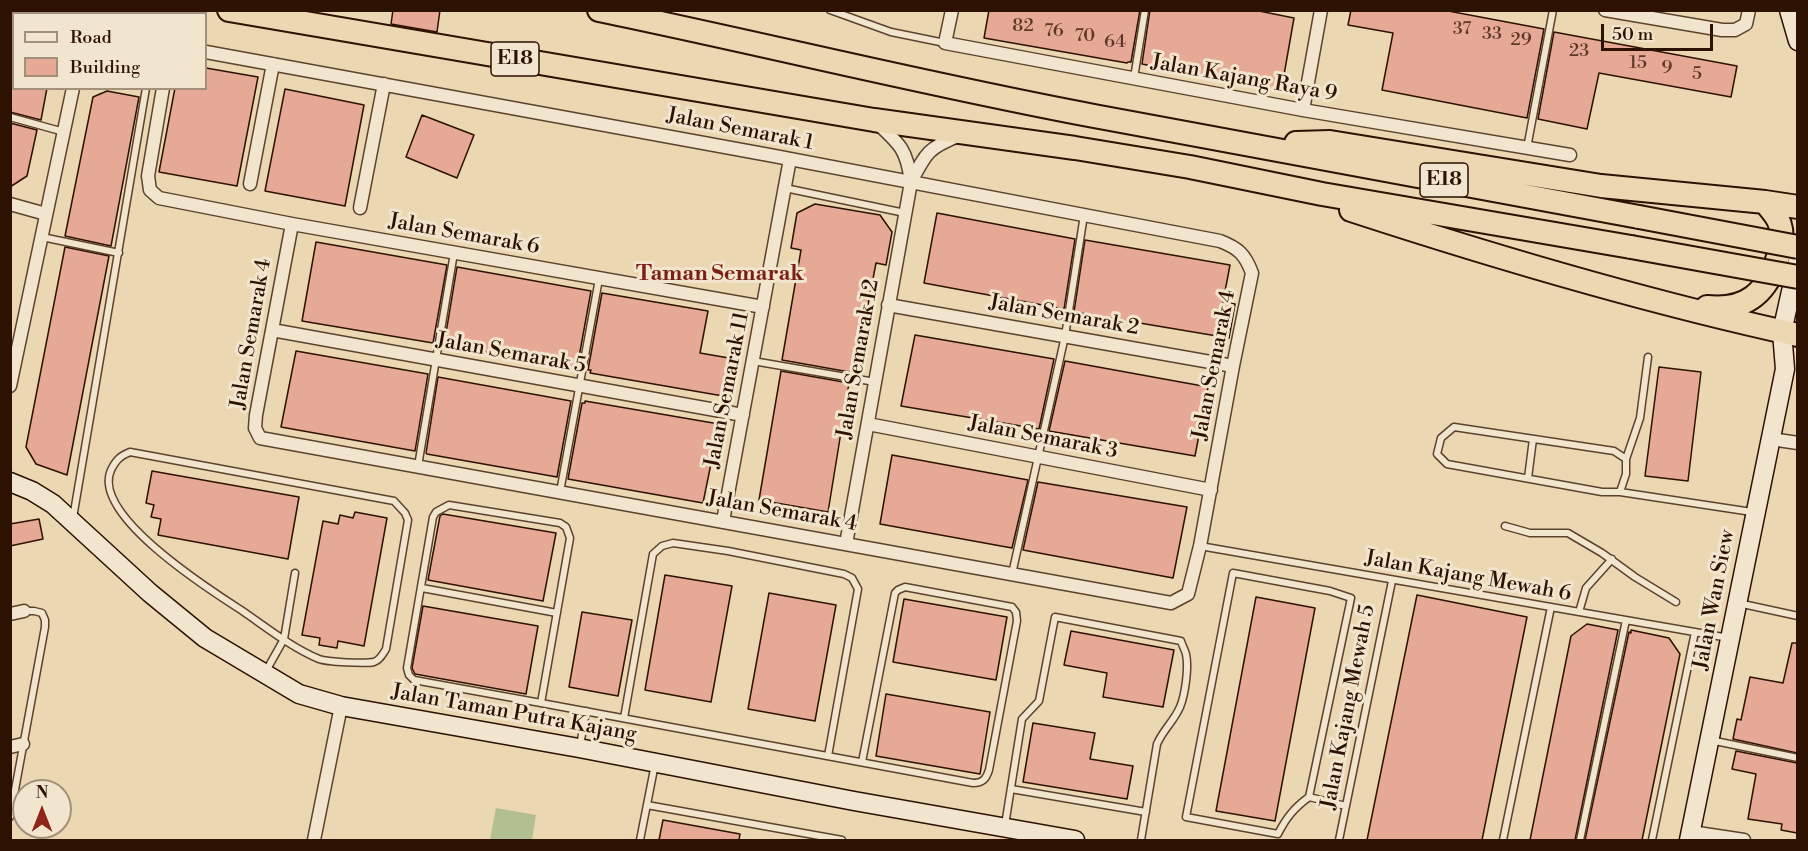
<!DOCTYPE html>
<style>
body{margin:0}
#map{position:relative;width:1808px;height:851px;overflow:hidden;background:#ebd7b2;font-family:"Libre Bodoni",serif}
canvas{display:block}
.frame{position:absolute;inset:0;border:12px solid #2d1101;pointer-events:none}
.legend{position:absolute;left:12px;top:12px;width:195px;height:78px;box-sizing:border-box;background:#f2e5cd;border:2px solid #a3907b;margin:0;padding:8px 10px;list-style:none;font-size:18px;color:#2d1101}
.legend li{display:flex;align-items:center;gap:12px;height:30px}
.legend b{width:30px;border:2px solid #a3907b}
.north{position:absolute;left:12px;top:779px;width:60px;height:60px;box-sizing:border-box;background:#f2e5cd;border:2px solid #a3907b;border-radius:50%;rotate:0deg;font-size:16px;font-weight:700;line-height:24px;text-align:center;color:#2d1101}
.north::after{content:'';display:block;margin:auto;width:21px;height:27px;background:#8f2418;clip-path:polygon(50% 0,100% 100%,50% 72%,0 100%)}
.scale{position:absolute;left:1601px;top:24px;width:112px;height:27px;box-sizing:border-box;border:3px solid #2d1101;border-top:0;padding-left:8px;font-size:18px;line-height:21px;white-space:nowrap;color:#2d1101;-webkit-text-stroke:4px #f2e5cd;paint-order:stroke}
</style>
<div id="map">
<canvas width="1808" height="851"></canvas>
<div class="frame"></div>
<ul class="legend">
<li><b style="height:8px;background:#f2e5cd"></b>Road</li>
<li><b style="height:16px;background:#e6a996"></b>Building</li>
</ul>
<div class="north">N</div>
<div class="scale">50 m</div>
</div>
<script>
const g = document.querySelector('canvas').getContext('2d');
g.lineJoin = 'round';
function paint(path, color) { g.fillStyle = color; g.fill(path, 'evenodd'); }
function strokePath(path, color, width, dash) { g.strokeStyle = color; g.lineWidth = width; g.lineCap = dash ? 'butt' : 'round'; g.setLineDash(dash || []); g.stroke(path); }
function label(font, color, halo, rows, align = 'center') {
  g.font = font + ' "Libre Bodoni",serif'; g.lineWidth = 6; g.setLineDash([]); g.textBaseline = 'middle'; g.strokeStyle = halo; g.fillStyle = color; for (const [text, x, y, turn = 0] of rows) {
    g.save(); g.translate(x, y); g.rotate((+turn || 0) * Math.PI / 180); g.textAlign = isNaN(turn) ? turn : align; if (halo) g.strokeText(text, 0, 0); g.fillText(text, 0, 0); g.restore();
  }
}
paint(new Path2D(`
 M496,808l40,7 -4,25h-42z`), '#b1bf91');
const building = new Path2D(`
 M393,10h47l-3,22 -46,-8z
 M989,10h151l-9,52h-3l-1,1 -143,-25z
 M1150,10h104l40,8 -13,74 -139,-28z
 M1351,10h92l101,19 -17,89 -145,-28 11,-57 -45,-8z
 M1554,32l183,34 -6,31 -132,-24 -12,56 -49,-10z
 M206,68l52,9 -21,109 -78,-14 16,-84h31z
 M10,88h37l-6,32 -31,-8z
 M285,89l79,16 -19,101 -80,-15z
 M107,91l32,6 -28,149 -46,-10 28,-139z
 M422,115l52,20 -17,43 -51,-21z
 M10,123l27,7 -10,46 -17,11z
 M815,204l65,11 12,17 -6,33 -10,-2 -21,110 -73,-13 19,-110 -10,-2 6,-35z
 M937,213l138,26 -11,70 -140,-26z
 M1085,240l145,25 -7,37 12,2 -6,34 -155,-26z
 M316,242l131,23 -14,78 -131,-22z
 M65,247l44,9 -42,219 -31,-11 -10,-17z
 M457,267l134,24 -14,77 -133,-23z
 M602,293l106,18 -8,42 29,5 -6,38 -133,-23 1,-3h-3z
 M915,335l139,24 -15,70 -138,-23z
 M296,351l132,23 -13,77 -134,-24z
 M1065,361l143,26 -13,69 -146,-25z
 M1659,367l42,5 -13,109 -43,-5z
 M781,371l68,12 -21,129 -69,-12z
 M438,377l133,24 -14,76 -130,-23 -1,-1z
 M585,401l134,23 -16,79 -135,-24 14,-76h3z
 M892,455l136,25 -16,68 -132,-24z
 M152,471l147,26 -11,62 -130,-24 3,-16 -10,-2 3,-12 -8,-2z
 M1038,482l149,25 -14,71 -150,-28z
 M355,512l32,6 -23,128 -26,-5 -1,7 -18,-3 1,-7 -18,-3 21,-114 15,3 2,-9 13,3z
 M443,514l113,19 -13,68 -115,-21 12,-64z
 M39,519l4,20 -33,7v-22z
 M665,575l67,11 -21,116 -66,-12z
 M769,593l67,12 -21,116 -67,-12z
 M1417,595l110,22 -45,223h-115z
 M1256,597l59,11 -40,213 -59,-10z
 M904,599l103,18 -11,63 -103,-18z
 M423,606l115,20 -12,68 -111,-20 -3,-6z
 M582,612l50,8 -14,76 -49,-9z
 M1587,624l31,6 -43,210h-45l41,-204z
 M1631,630l38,8 11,16 -38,186h-57l44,-208 2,1z
 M1071,631l103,19 -11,57 -60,-10 4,-24 -43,-8z
 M1792,643h5v110l-64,-14 4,-20 4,1 9,-43 33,6z
 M886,694l104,18 -10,62 -104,-18z
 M1033,723l62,10 -5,26 43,7 -6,33 -104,-17z
 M1736,751l61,12v70l-16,-3 1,-6 -34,-5 8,-45 -24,-5z
 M663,820l77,14 -1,6h-80z`);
paint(building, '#e6a996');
strokePath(building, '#2d1101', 1.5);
const lane = new Path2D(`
 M830,10l61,22 54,11
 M1134,78l11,-68
 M10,117l54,15
 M1527,148l26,-138
 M785,188l120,25
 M42,237l77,16
 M753,361l122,21
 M1454,427l160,24 12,8v15l-6,18h-18l-155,-28 -10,-10 4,-16z
 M130,452l264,49 11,12 3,7 -22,129c-3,5 -6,11 -12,13 -9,2 -47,0 -55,-3 -27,-11 -53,-32 -78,-49 -31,-20 -150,-95 -130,-140 5,-10 9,-14 19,-18z
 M1626,459l14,-41 8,-61
 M418,466l36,-213
 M1528,478l5,-39
 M560,492l39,-213
 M1620,492l132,20
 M449,505l111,18 6,4 4,11 -29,165 -127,-23 -5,-5 -2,-7 26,-151 3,-5z
 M73,518l73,-430
 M1505,526l25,7h38l34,20 33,24 41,25
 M1200,546l529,92
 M1012,574l53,-238 19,-121
 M422,588l135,25
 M1738,603l60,13
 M1579,612l7,-24 26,-29
 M266,671l18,-32 11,-66
 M541,703l432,80c10,0 13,-4 16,-13l28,-149 -1,-9 -4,-5 -107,-20 -7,3 -3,3 -33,169
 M624,718l29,-164 9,-8 11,-3 55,8 116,23 8,4 6,11 -30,167
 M1710,740l88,18
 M580,746l6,-35
 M1011,789l135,23
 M1309,797c-15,11 -23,21 -31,37l-92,-17 47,-244 97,18 21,7 -42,199 37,9
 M647,805l195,35
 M10,817l35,-190v-7l-3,-7 -8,-2h-10
 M1005,825l17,-106 17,-18 16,-84 126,24c1,4 4,9 5,13 3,14 -1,41 -6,53 -6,14 -17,23 -23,37l-16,96
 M640,840l15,-76
 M1339,840l53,-259
 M1503,840l48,-233
 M1580,840l46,-220
 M1652,840l43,-208`);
const street = new Path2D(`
 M952,10l-7,33 358,67 267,45
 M1605,10l117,20h13l11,-6 3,-14
 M10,37l4,1
 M206,52l563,103 451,86c18,7 25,13 32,32l-19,93 -33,180 -12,48 -17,9 -911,-165 -5,-10 1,-13 36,-191
 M163,88l-15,88 2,14 9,8 133,26 471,83
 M1303,110l18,-100
 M877,123c23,21 30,27 34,59
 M250,184l23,-120
 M10,204l36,10
 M360,208l24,-124
 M888,305l345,61
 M272,330l471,85
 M10,386l63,-298
 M868,424l343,66
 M1771,439l27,4
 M723,521l67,-362
 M846,544l65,-362c15,-29 17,-34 47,-46
 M10,614l14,-3
 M10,747l13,-3
 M1691,832l53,8
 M314,840l27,-134`);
const secondary = new Path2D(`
 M1789,10l9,31
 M10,482l22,9 21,13 97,89 55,45 94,56 42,12 238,42 275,53 221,39
 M1689,840l96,-471 -3,-37 16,-72`);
const highway = new Path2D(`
 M229,10l645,110 201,28 115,19 132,27 309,53
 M599,10c165,34 329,75 495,106 181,34 363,67 545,101
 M1296,143l34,-1 271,44 164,16 33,5
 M1351,210c147,48 296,92 447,125
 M1707,307c39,4 60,-14 71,-50 3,-10 5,-23 2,-32 -2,-9 -10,-16 -15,-23`);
strokePath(lane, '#5c422d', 9);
strokePath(street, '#5c422d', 15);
strokePath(secondary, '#2d1101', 21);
strokePath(highway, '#2d1101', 26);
strokePath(lane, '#f2e5cd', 6);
strokePath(street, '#f2e5cd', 12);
strokePath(secondary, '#f2e5cd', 18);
strokePath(highway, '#ebd7b2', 22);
const highwayBridge = new Path2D(`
 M1639,217l159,30
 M1631,247l167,30`);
strokePath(highwayBridge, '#2d1101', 26, []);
strokePath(highwayBridge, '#ebd7b2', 22);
label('18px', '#5b3726', null, [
 ["82",1023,27],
 ["37",1462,30],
 ["76",1054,32],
 ["33",1492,35],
 ["70",1085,37],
 ["29",1521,41],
 ["64",1115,43],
 ["23",1579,52],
 ["15",1638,64],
 ["9",1667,69],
 ["5",1697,75]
]);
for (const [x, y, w] of [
 [515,59,48],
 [1444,180,48]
]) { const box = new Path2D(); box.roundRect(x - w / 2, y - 17, w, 34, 4.5); g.fillStyle = '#f2e5cd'; g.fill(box); strokePath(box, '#2d1101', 1.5); }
label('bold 20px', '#2d1101', null, [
 ["E18",515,59],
 ["E18",1444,180]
]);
label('21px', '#2d1101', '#f2e5cd', [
 ["Jalan Kajang Raya 9",1244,79,10],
 ["Jalan Semarak 1",740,130,11],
 ["Jalan Semarak 6",464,235,10],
 ["Jalan Semarak 2",1064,316,10],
 ["Jalan Semarak 4",252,334,-80],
 ["Jalan Semarak 5",511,354,10],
 ["Jalan Semarak 12",859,359,-80],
 ["Jalan Semarak 4",1215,365,-79],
 ["Jalan Semarak 11",728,390,-79],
 ["Jalan Semarak 3",1043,438,11],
 ["Jalan Semarak 4",782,512,10],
 ["Jalan Kajang Mewah 6",1468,577,10],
 ["Jalan Wan Siew",1715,600,-79],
 ["Jalan Kajang Mewah 5",1349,707,-79],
 ["Jalan Taman Putra Kajang",514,714,10]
]);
label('bold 22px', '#7a1f14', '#f2e5cd', [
 ["Taman Semarak",720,275]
]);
</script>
